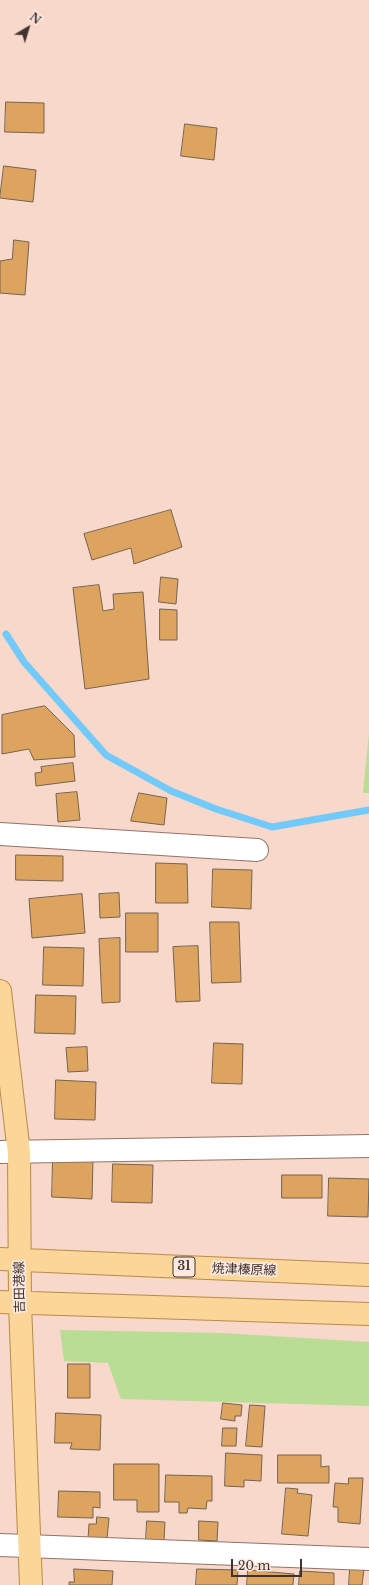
<!DOCTYPE html>
<meta charset="utf-8">
<style>
body{margin:0}
#map{position:relative;width:369px;height:1585px;overflow:hidden;background:#f7d8ca;font-family:"Libre Baskerville",serif}
canvas{display:block}
.north{position:absolute;left:8px;top:8px;width:40px;height:40px;-webkit-text-stroke:3px #fbe8e0;paint-order:stroke;rotate:38deg;font-size:11px;font-weight:700;line-height:16px;text-align:center;color:#40332e}
.north::after{content:'';display:block;margin:auto;width:14px;height:18px;background:#40332e;clip-path:polygon(50% 0,100% 100%,50% 72%,0 100%)}
.scale{position:absolute;left:231px;top:1559px;width:71px;height:18px;box-sizing:border-box;border:2px solid #40332e;border-top:0;padding-left:5px;font-size:12px;line-height:14px;white-space:nowrap;color:#40332e;-webkit-text-stroke:3px #fbe8e0;paint-order:stroke}
</style>
<div id="map">
<canvas width="369" height="1585"></canvas>
<div class="north">N</div>
<div class="scale">20 m</div>
</div>
<script>
const g = document.querySelector('canvas').getContext('2d');
g.lineJoin = 'round';
function paint(path, color) { g.fillStyle = color; g.fill(path, 'evenodd'); }
function strokePath(path, color, width, dash) { g.strokeStyle = color; g.lineWidth = width; g.lineCap = dash ? 'butt' : 'round'; g.setLineDash(dash || []); g.stroke(path); }
function label(font, color, halo, rows, align = 'center') {
  g.font = font + ' "Libre Baskerville","Noto Sans JP",serif'; g.lineWidth = 3.5; g.setLineDash([]); g.textBaseline = 'middle'; g.strokeStyle = halo; g.fillStyle = color; for (const [text, x, y, turn = 0] of rows) {
    g.save(); g.translate(x, y); g.rotate((+turn || 0) * Math.PI / 180); g.textAlign = isNaN(turn) ? turn : align; if (halo) g.strokeText(text, 0, 0); g.fillText(text, 0, 0); g.restore();
  }
}
paint(new Path2D(`
 M369,733v60h-6z
 M60,1330l162,3 147,9v64l-248,-7 -13,-36 -44,-2z`), '#b9dd95');
strokePath(new Path2D(`
 M6,634l18,28 82,93 65,36 45,18 56,18 97,-17`), '#73cafa', 7);
const building = new Path2D(`
 M6,102l38,1v30l-39,-1z
 M185,124l32,4 -3,32 -33,-4z
 M4,166l32,4 -3,32 -33,-4z
 M14,240l15,2 -4,53 -25,-2v-32l12,-2z
 M171,510l11,37 -48,17 -3,-16 -39,12 -8,-26z
 M161,577l17,2 -2,25 -17,-2z
 M99,585l4,26 11,-2 -1,-15 30,-2 6,87 -64,10 -12,-101z
 M160,609l17,1v30h-17z
 M45,706l29,29 1,22 -41,3 -5,-11 -27,5v-39z
 M73,763l2,18 -39,5 -1,-13 7,-1 -1,-5z
 M77,792l3,28 -22,2 -2,-28z
 M139,793l28,5 -3,27 -33,-4z
 M16,855l47,1v25l-47,-1z
 M156,863l31,1 1,39h-32z
 M213,869l39,1 -1,39 -39,-2z
 M119,893l1,24 -20,1 -1,-24z
 M82,894l3,39 -53,5 -3,-39z
 M126,913h32v39h-32z
 M210,922h29l2,60 -29,1z
 M120,938v64l-18,1 -3,-64z
 M198,946l2,55 -24,1 -3,-55z
 M44,947l40,1 -1,38 -40,-1z
 M36,995l40,1 -1,38 -40,-1z
 M214,1043l29,1 -1,40 -30,-1z
 M87,1047l1,24 -20,1 -2,-24z
 M56,1080l40,2 -1,38 -40,-1z
 M53,1159l40,1 -1,39 -40,-2z
 M113,1164l40,1 -1,38 -40,-1z
 M282,1175h40v23h-40z
 M329,1178l40,1 -1,38 -40,-1z
 M68,1364h22v34h-22z
 M223,1403l19,2 -1,11h-6v5l-14,-2z
 M250,1405l15,1 -3,41 -16,-1z
 M56,1413l45,2 -1,35 -30,-1 2,-6h-17z
 M223,1428h14l-1,18h-14z
 M226,1453l36,2 -1,26 -17,-1v7l-19,-1z
 M278,1455h43v12l8,-1v17h-51z
 M114,1464h45v48h-22v-12h-23z
 M166,1475l46,1v25h-5l-1,8 -18,-1 -1,5h-8v-11h-14z
 M349,1478h14l-3,46 -22,-2v-15h-5l2,-24 13,1z
 M286,1488l12,1 -1,4 15,2 -4,41 -26,-2z
 M59,1491l41,1v16l-7,-1v11l-35,-1z
 M97,1517l12,1 -2,21h-19l1,-15h7z
 M147,1521l18,1 -1,19h-18z
 M199,1521l19,1 -1,19 -18,-1z
 M74,1569l39,2 -1,14h-43v-3h5z
 M197,1569l41,1 -1,15h-41z
 M350,1569h14l-2,16h-13z
 M248,1570l46,4 -1,11h-46z
 M300,1571l34,2v12h-35z`);
paint(building, '#dca45f');
strokePath(building, '#76634e', 1);
const minor = new Path2D(`
 M0,834l257,16
 M0,1152l369,-6
 M0,1545l369,14`);
const major = new Path2D(`
 M0,991l19,162 1,151 11,281
 M0,1259l369,16
 M0,1302l369,12`);
strokePath(minor, '#917468', 24);
strokePath(major, '#b88b47', 24);
strokePath(minor, '#fff', 22);
strokePath(major, '#fbd698', 22);
for (const [x, y, w] of [
 [184,1267,22]
]) { const box = new Path2D(); box.roundRect(x - w / 2, y - 10, w, 20, 3); g.fillStyle = '#fbe8e0'; g.fill(box); strokePath(box, '#40332e', 1); }
label('bold 12px', '#40332e', null, [
 ["31",184,1267]
]);
label('13px', '#40332e', '#fbe8e0', [
 ["焼津榛原線",244,1270,2],
 ["吉田港線",20,1287,-91]
]);
</script>
